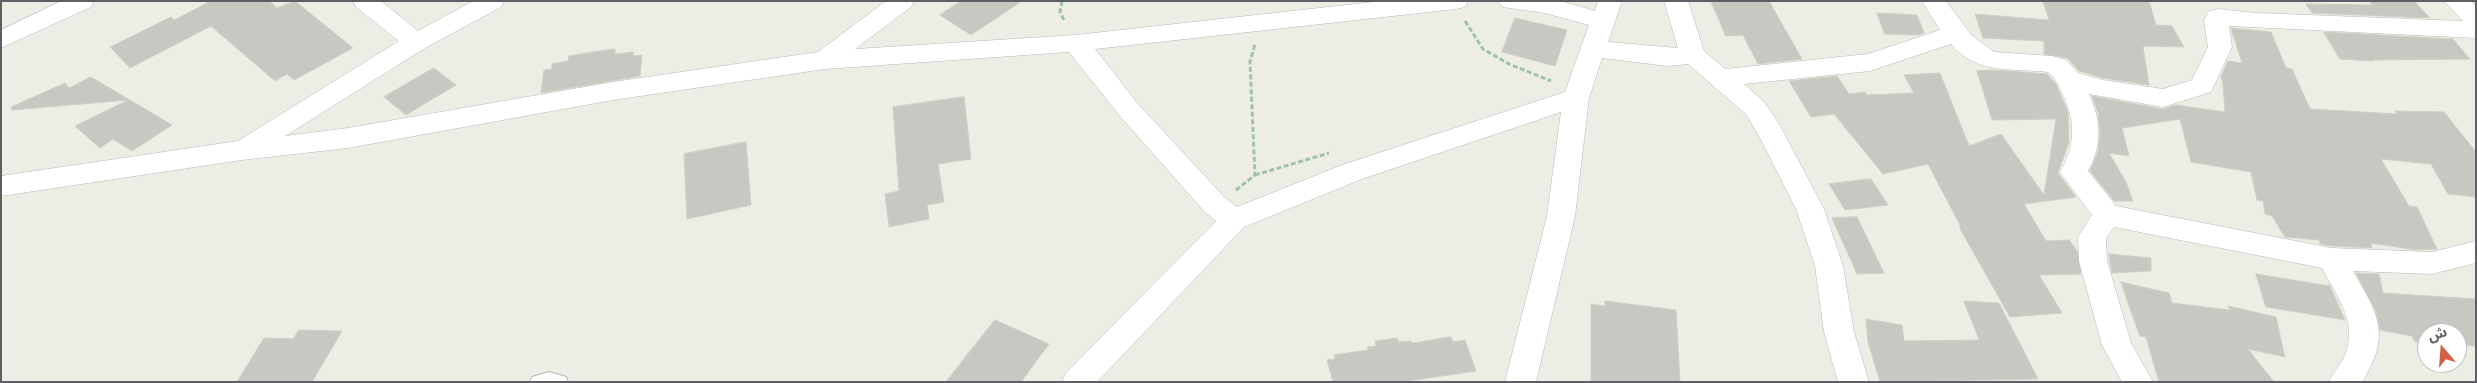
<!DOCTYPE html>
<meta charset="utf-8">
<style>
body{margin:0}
#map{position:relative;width:2477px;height:383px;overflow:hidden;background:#edede5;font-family:Signika,"Noto Sans Arabic",sans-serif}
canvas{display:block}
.frame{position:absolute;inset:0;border:2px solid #5d5f64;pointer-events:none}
.north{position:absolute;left:2417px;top:323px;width:50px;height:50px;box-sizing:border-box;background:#fff;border:1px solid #bebfc1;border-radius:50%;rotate:342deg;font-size:14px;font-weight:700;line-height:20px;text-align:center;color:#5d5f64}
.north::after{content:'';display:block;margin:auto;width:18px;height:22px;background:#d36146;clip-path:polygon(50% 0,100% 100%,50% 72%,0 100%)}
</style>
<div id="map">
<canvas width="2477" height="383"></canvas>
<div class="frame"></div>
<div class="north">ش</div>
</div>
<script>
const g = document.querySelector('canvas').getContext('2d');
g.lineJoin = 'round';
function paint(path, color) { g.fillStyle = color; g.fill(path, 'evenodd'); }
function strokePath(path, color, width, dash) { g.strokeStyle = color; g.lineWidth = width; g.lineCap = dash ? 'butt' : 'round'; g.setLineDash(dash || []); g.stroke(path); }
const building = new Path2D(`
 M211,1h58l8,7 18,-7 58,47 -59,32 -7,-6 -12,7 -64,-55 -81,42 -20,-21 61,-30 3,3z
 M961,1h61l-51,34 -31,-20z
 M1711,1h58l33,58 -44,5 -15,-29 -17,1z
 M2043,1h106l7,24 16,1 12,21 -41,-1 6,39 -46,-7 -24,-7 -12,-13 -23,-4v-13l-61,-3 -8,-24 74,6z
 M2369,1h45l16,17 -118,-5 -6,-9 66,1z
 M1877,13l40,2 7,18 -6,2 -33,-1z
 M1515,18l52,12 -12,36 -53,-14z
 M2231,28l40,4 15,36 6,1 18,40 87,5 -2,-3 49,1 32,40v45l-28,-3 -17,-30 -50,-5 28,47 8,1 20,42 -20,1 -46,-7 1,5 -40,-2 -12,-2 -1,-4 -34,-3 -13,-21 -7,-2 -2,-13 -6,-1 -6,-28 -60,-10 -11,-43 -58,9 7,28 -20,-3 17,29 7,19h-19l-24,-30 8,-19 2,-19 -2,-20 -6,-17 71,13 13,-4 49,7 -2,-28 -2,-8 7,-15 14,2z
 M2324,32l129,7 17,20 -98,1 2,1 -34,-2z
 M615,49v5l19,-2 -1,4 9,-1 -2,21 -99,17 3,-23 8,-1v-5l16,-3 1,-5z
 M434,68l22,17 -50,30 -22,-18z
 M1994,70l53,4 9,10 12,28 1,30 -11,31 18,24 -52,7 22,37 23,-1 8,10 4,24 -42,1 23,38 -52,4 -51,-90h2l-33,-63 -45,10 -49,-60 -23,3 -22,-36 48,-5 12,18 16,-2 2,3 47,-2 -10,-18 36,-2 29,73 32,-12 43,61 12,-76 -64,1 -15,-49z
 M91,77l39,23 42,25 -40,26 -19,-12 -13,9 -25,-22 53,-26 -116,10 -1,-3 54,-24 4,5z
 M964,97l7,62 -33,5 6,38 -17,3 2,14 -40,8 -4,-33 14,-3 -6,-84z
 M746,142l5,63 -64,14 -3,-65z
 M1871,179l17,26 -43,5 -16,-26z
 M1857,217l27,56 -27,1 -25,-56z
 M2109,254l42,4v13l-39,2z
 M2356,273l23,1 4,19 93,6v47l-19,-1v-12h-30v9h-12l-3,-6 -32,-6 -4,-18z
 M2256,274l73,12v-2l16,36 -79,-13z
 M2121,282l48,11 3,10 58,7 -2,-4 48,11 9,40 -37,-8 26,33h-115l-13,-45 -6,-1z
 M1605,301l71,9 4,72h-89v-78l14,2z
 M1964,301l35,2 39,76 -158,3 -12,-40 -2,-23 36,6 2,16 75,-1z
 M995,320l54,24 -28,38h-75z
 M299,330l43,1 -30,51h-75l27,-44 29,1z
 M1451,337l2,5 12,-2 11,31 -75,11h-68l-6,-22 8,-1 -1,-4 34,-5 -1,-3 9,-1 -1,-5 22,-3 2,4 12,-1 1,2z`);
paint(building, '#c9c7c2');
strokePath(building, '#d1cfc4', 1);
const lane = new Path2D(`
 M549,372l17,5 2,5h-38l2,-5z`);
const street = new Path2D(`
 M61,1h33l-3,6 -90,41v-18z
 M353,1h28l37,30 55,-30h31l-3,6 -76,41 -140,88 63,-8 265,-46 205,-30 68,-51h28l-3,6 -56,42 221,-14 306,-34h86l-3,6 -9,2 -361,40 43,55 87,94 12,9 105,-42 223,-73 24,-67 -44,-12 -43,-6 -3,-6h62l34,10 3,-10h24l-14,41 70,6 -14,-47h24l16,50 21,18 143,-15 72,-24 -18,-29h24l25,34 23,17 58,4 14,4 12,13 25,7 60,9 29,-9 16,-33 -4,-27 5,-9 9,-2 38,4 207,8 -19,-20h27l5,5v32l-247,-12 3,21 -21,45 -48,15 -74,-13c12,27 14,50 -1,77l28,35 216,42 100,4 44,-11v22l-44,11 -79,-3c25,43 39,64 9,111h-33c4,-10 12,-17 16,-27 13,-33 -8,-59 -23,-87l-208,-41 -8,11 1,23 24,82 22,39h-31l-20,-37 -23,-84 -1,-24 14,-22 -32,-43c16,-27 16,-53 1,-81 -3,-7 -6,-14 -13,-19 -35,-4 -71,3 -97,-28l-81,27 -126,13 20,18 15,22 45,85 19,57 11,66 15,50h-31l-14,-50 -9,-66 -19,-57 -38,-75 -12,-20 -58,-50 -20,2 -66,-8 -13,40 -14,118 -39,166h-31l42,-166 14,-104 -199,67 -118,48 -147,155h-35l4,-9 150,-152 -11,-9 -85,-96 -51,-64 -244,17 -212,31 -265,48 -106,12 -241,36v-20l237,-35 161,-100 -43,-34z`);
strokePath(lane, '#b7b9bd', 2);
strokePath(street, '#b7b9bd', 1);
strokePath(new Path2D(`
 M1062,1l-2,11 5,10
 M1465,21l18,28 26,15 42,17
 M1255,175l74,-22
 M1236,190l19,-15 -5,-113 5,-18`), '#9fc2ad', 3, [5, 2.5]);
paint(lane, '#fff');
paint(street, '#fff');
</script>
